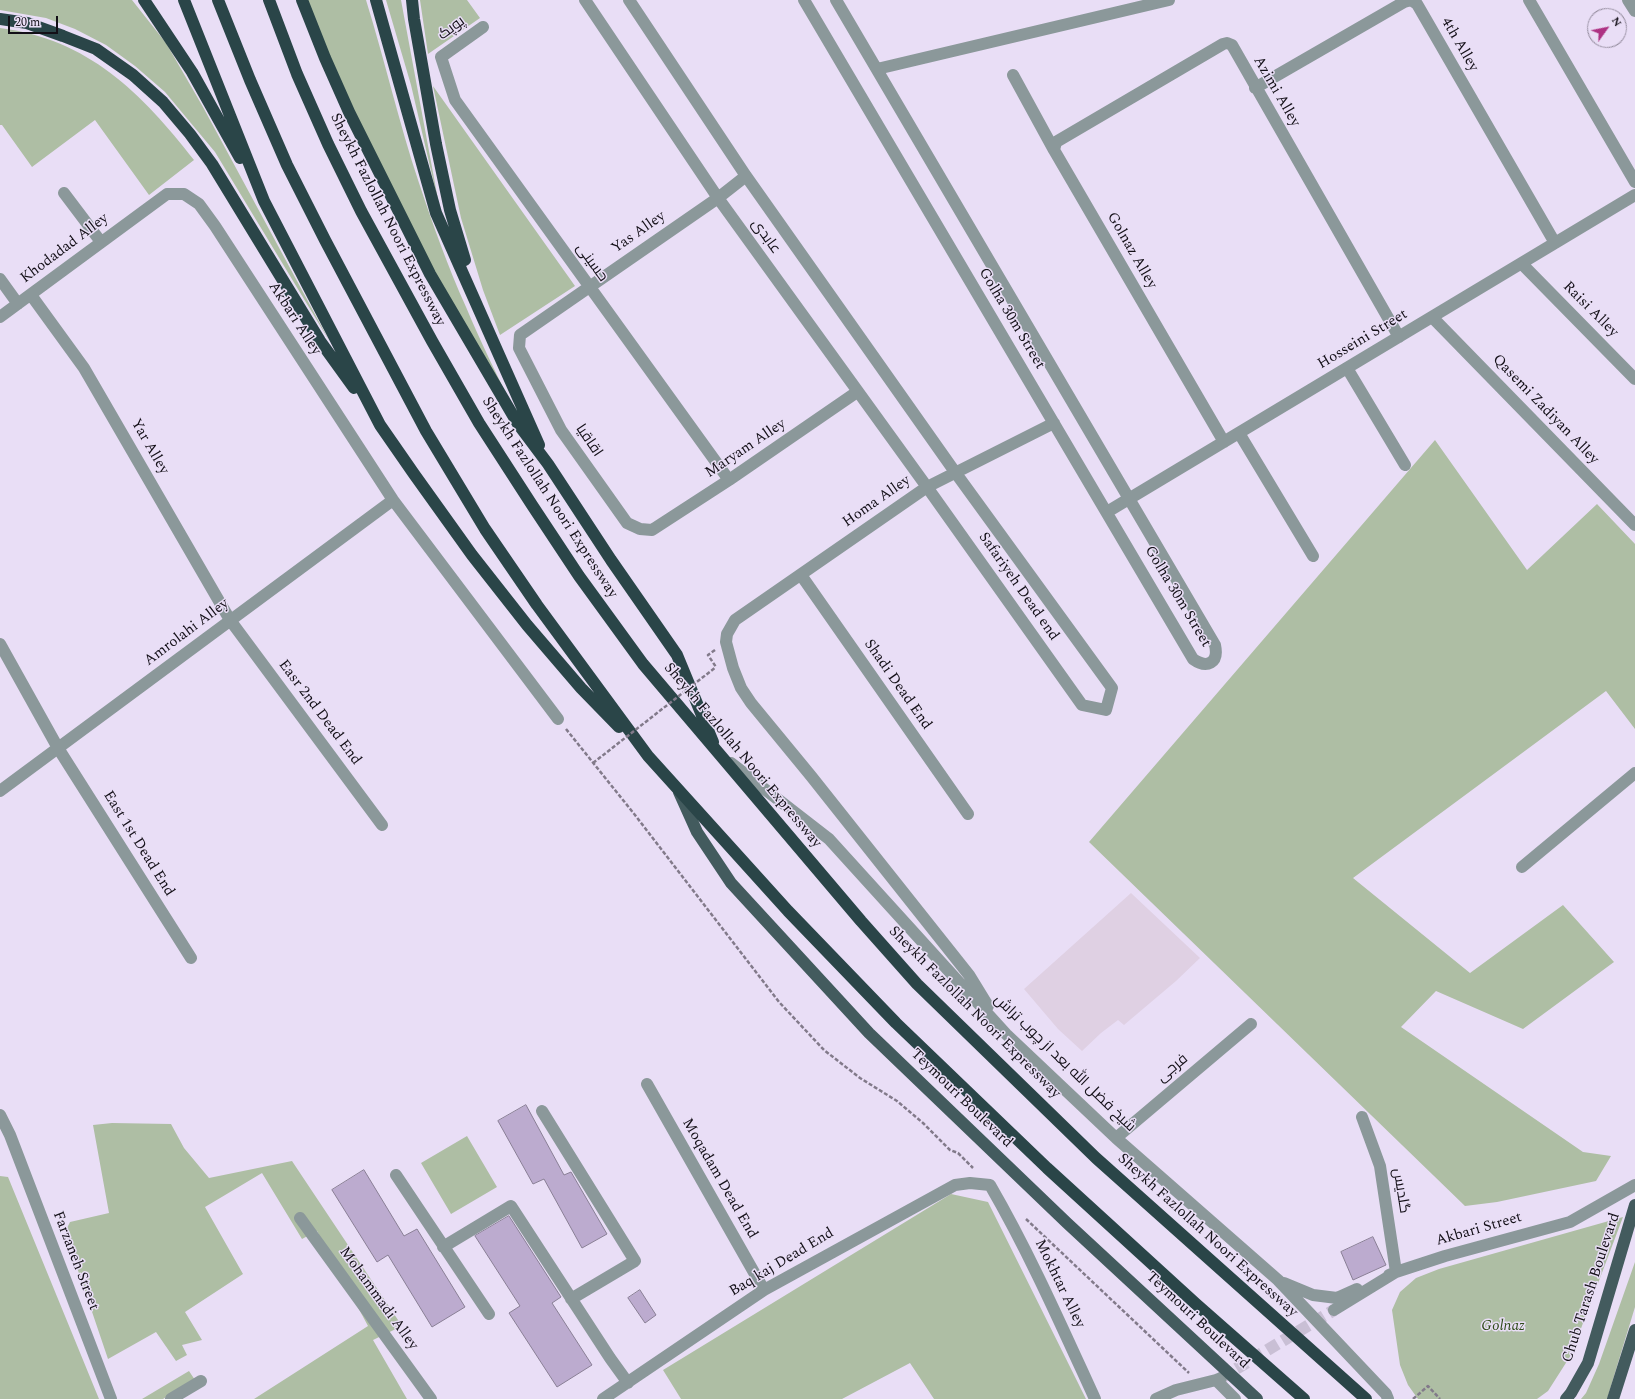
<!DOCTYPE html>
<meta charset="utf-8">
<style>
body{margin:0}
#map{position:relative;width:1635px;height:1399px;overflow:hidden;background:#e9def6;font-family:Spectral,serif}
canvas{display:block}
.north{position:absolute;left:1587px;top:8px;width:40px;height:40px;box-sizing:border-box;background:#e9def6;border:1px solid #938b9d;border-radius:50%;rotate:57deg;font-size:11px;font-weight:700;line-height:16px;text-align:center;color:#130f17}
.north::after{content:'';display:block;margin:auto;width:14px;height:18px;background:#ad3183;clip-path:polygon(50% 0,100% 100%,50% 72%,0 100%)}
.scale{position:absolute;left:8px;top:16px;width:50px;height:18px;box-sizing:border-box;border:2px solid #130f17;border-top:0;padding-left:5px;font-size:12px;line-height:14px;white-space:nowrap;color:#130f17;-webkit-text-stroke:3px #e9def6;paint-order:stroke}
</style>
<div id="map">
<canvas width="1635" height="1399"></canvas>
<div class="north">N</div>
<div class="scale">20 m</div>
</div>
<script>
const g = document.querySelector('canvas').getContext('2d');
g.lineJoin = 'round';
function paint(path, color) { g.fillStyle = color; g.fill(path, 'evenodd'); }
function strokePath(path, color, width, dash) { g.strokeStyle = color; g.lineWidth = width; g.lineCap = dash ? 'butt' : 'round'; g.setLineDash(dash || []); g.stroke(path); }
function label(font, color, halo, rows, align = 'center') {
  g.font = font + ' Spectral,Cairo,serif'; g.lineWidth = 3; g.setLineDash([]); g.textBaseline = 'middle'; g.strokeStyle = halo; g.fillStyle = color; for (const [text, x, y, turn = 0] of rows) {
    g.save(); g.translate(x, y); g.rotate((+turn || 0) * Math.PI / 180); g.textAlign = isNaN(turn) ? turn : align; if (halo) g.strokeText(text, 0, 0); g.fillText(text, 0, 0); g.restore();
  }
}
paint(new Path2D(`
 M1131,893l69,65 -24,23 -52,44 -6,-5 -17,13 -19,18 -24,-22 -34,-40z`), '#dfd0e3');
paint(new Path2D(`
 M0,0h132l34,43 37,64 127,235 -115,-190 -50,-60 -30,-26 -29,-21 -31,-16 -29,-11 -46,-8z
 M306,0h60c19,61 33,123 53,183 14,42 29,84 47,124 15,36 33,72 50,107l-77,-133 -84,-166z
 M386,0h15l38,205 -28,-120z
 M420,0h47l13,18 -52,36z
 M0,28c88,11 142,65 194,132l-45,35 -54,-75 -63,47 -30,-42h-2z
 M433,86l142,200 -75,49 -17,-45 -22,-72z
 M1435,440l92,130 70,-66 38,40v185l-29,-38 -253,187 117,95 93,-68 51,57 -91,67 -87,-38 -35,36 182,125 28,4 -15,25 -99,21 -32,4 -376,-364z
 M112,1123l59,1 13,24 25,30 83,-17 110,165 -29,14 34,59h-153l114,-73 -51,-95 -15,8 -40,-66 -57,34 38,67 -58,38 17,28 -20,5 5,10 -11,6 -20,-29 -48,27 -43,-127 5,-10 39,-9 -16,-88z
 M467,1136l30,51 -46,27 -30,-51z
 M0,1176l8,1 91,222h-99z
 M951,1194l37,8 98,197h-152l-24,-36 -68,36h-161l-18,-29z
 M1623,1217l-52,138 -23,36 -11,8h-119l-10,-14 -8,-20 -8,-55 8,-18 16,-14 23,-9z
 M1635,1262v45l-28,92h-26l5,-6 13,-29z
 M189,1371l6,9 -32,19h-21z`), '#aebea4');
const building = new Path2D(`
 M526,1105l38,70 7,-3 36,62 -25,14 -38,-69 -11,5 -35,-63z
 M364,1170l40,66 13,-7 48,78 -33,20 -44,-72 -11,7 -45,-72z
 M509,1216l52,81 -9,6 40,62 -35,22 -48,-74 11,-7 -45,-70z
 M1373,1237l13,28 -33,15 -12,-28z
 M640,1290l16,25 -11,8 -17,-25z`);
paint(building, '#bcabcf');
strokePath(building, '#897f95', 1);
strokePath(new Path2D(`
 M1221,1378l113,-68`), '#c9bfd5', 12, [12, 6]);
strokePath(new Path2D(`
 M715,650l-7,5 8,12
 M566,729l69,86 144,187 45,48 36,28 37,23 26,22 27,27 8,3 15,15
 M1026,1219l163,154
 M1413,1399l15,-13 12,13`), '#827a8a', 2.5, [4, 2]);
strokePath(new Path2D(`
 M585,0l133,198 209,289 155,218 24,5 6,-22 -157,-216 -209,-296 -117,-176
 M804,0l389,659c14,10 26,4 22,-14l-379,-645
 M1529,0l106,182
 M1628,0l7,11
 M483,27l-42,30 14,43 274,380
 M877,69l292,-69
 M1013,75l41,75 170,292
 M1255,88l149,-86 7,-2 6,4 138,239
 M1054,150l2,-8 167,-98 4,-1 5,2 167,292
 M746,176l-28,22 -198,137 -1,13 42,82 66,93 13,6 12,1 77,-50 128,-88
 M64,193l37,49
 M1522,264l113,115
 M0,279l18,25
 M31,295l53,73 146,252 152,205
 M0,317l167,-123h17l15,10 16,22 178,274 165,219
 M1432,317l203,208
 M1347,368l58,97
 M1239,433l74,123
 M1107,512l528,-317
 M801,575l167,239
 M0,644l58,104 133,210
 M731,763l98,76 177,195 110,104 162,142 108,114 2,5
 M0,791l393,-291
 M1522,867l113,-94
 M988,1006l-19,-31 -158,-199 -60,-73 -10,-15 -8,-20 -7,-26 1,-8 8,-14 192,-133 127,-64
 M647,1084l117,206
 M542,1111l93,150 -64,38
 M0,1115l10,20 101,264
 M1362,1117l18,49 16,106 -7,3
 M1116,1138l135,-114
 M396,1175l93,139
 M300,1218l131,181
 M443,1247l68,-41 99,152 18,25
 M1284,1283l29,12 24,3 20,-9
 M1334,1310l62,-38 49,-16 125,-34 65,-37
 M1221,1378l-5,2 19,19
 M171,1399l30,-18
 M603,1399l161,-109 191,-105 15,-2 20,2c40,69 72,142 105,214
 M1156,1399l20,-9 40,-10`), '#8b989a', 12);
strokePath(new Path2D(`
 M679,792l18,40 34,51 138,150 198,190 190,176
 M1566,1399l5,-6 17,-30 47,-158
 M1613,1399l22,-69`), '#435b5e', 12);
strokePath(new Path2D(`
 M144,0l48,72 48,86
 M184,0l80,201 116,224 34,49 58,81 55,70 54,63 38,39
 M218,0l32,80 37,85 38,75 101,191 59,98 52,76 111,151 140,155 108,112 151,145 149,136 108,95
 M269,0l28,74 31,70 33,67 71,130 47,82 53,82 47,71 64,88 218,257 56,63 179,174 270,241
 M302,0l23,58 24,54 81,162 88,150 30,40 63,96 66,95 36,87
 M376,0l60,213 103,232
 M412,0l2,19 22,125 14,66 15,50
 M0,19l27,4 36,13 33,13 37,26 30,27 27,32 22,30 108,177 34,47`), '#2a4548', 12);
strokePath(new Path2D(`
 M593,763l123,-96`), '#827a8a', 2.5, [4, 2]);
label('15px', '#130f17', '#e9def6', [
 ["پوپک",452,29,-36],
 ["4th Alley",1459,45,60],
 ["Azimi Alley",1276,92,60],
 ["Sheykh Fazlollah Noori Expressway",387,220,63],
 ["Yas Alley",639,233,-35],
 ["عابدی",765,237,54],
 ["Khodadad Alley",65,249,-37],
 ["Golnaz Alley",1131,251,60],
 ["حسینی",591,263,54],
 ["Raisi Alley",1590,310,45],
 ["Akbari Alley",294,319,57],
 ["Golha 30m Street",1011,319,59],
 ["Hosseini Street",1363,340,-31],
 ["Qasemi Zadiyan Alley",1545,410,46],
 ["اقاقیا",588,441,56],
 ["Yar Alley",149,447,60],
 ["Maryam Alley",746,449,-34],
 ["Sheykh Fazlollah Noori Expressway",549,498,57],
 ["Homa Alley",877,502,-35],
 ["Safariyeh Dead end",1018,587,55],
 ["Golha 30m Street",1177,597,59],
 ["Amrolahi Alley",187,633,-37],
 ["Shadi Dead End",897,685,55],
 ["Easr 2nd Dead End",319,713,53],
 ["Sheykh Fazlollah Noori Expressway",742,756,50],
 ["East 1st Dead End",138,844,58],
 ["Sheykh Fazlollah Noori Expressway",974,1013,45],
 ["شیخ فضل الله بعد از چوب تراش",1064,1064,44],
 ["فرجی",1173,1069,-40],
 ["Teymouri Boulevard",961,1099,44],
 ["Moqadam Dead End",719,1179,60],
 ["گلدیس",1400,1191,81],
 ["Akbari Street",1479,1230,-16],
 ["Sheykh Fazlollah Noori Expressway",1207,1236,42],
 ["Farzaneh Street",75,1261,69],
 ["Baq kaj Dead End",782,1263,-31],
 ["Mokhtar Alley",1059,1284,64],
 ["Chub Tarash Boulevard",1592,1288,-72],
 ["Mohammadi Alley",378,1299,54],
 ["Teymouri Boulevard",1197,1321,43]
]);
label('italic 15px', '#2e4b18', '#e9def6', [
 ["Golnaz",1503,1327]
]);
</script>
